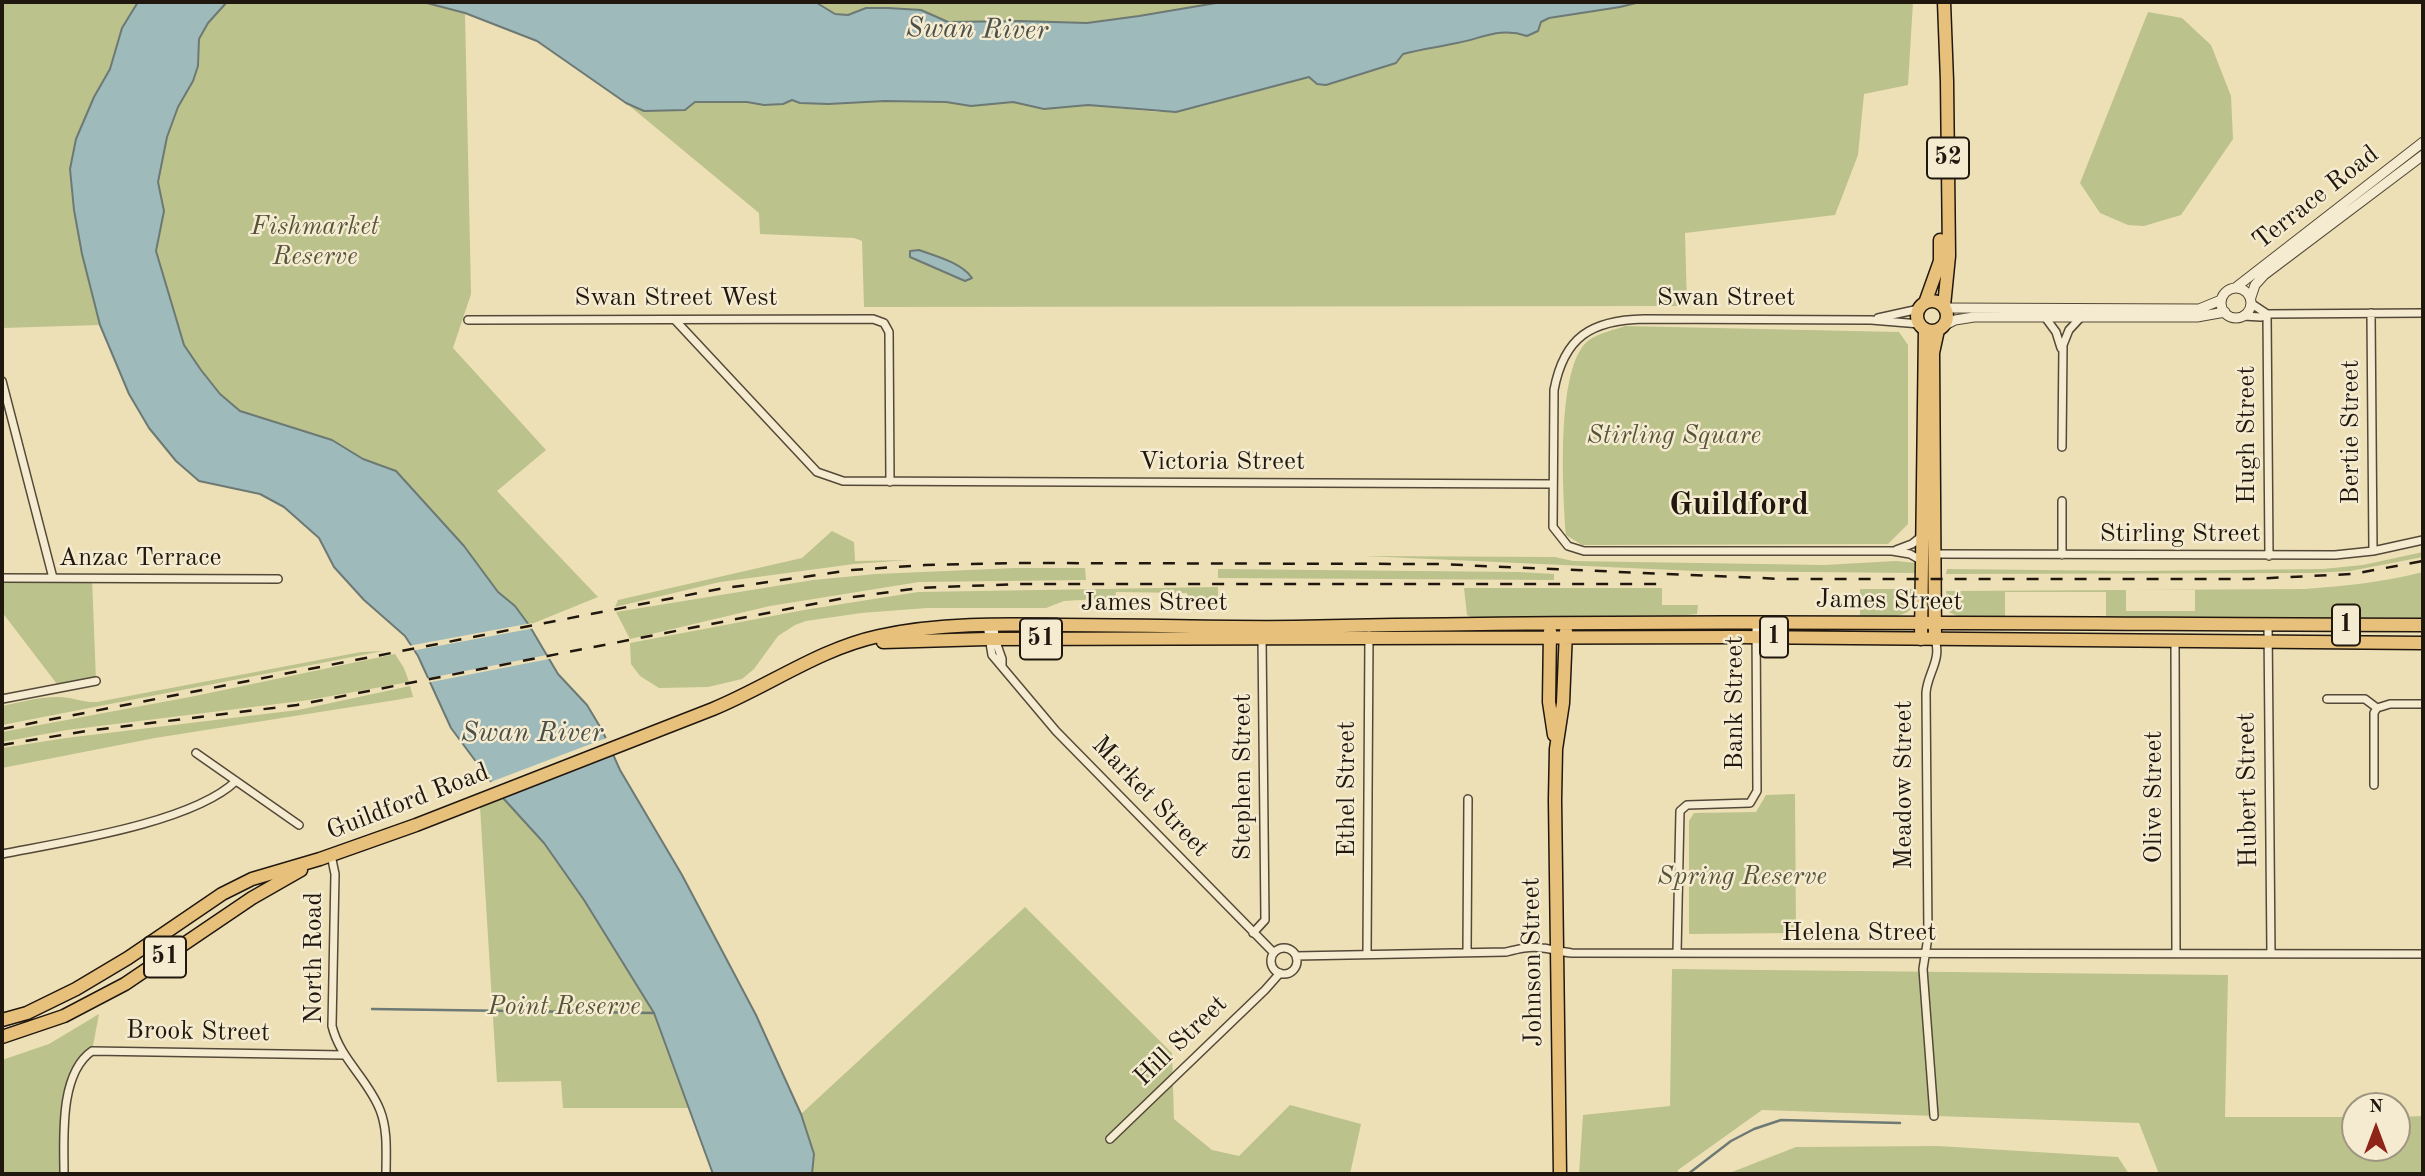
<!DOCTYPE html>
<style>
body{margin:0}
#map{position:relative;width:2425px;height:1176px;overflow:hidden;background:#eee0b6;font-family:"Old Standard TT",serif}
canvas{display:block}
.frame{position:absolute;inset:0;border:4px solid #20170e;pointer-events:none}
.north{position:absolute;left:2341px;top:1092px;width:70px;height:70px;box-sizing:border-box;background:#f4ebd0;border:2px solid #9f9682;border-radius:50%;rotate:0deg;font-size:19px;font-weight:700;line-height:28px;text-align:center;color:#20170e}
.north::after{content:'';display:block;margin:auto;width:24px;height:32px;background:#8f2418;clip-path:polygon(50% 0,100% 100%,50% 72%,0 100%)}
</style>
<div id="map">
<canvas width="2425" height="1176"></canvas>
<div class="frame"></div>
<div class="north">N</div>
</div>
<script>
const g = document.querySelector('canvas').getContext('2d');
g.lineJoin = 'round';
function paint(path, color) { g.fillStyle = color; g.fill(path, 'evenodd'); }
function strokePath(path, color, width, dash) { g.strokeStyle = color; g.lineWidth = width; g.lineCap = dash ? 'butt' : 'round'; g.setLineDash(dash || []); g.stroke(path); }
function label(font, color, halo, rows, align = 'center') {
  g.font = font + ' "Old Standard TT",serif'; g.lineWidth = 5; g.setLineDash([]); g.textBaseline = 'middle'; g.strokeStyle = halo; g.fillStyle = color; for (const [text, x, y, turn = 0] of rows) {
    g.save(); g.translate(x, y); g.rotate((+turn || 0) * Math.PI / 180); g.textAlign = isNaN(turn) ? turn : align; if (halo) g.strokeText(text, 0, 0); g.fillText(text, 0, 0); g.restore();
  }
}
paint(new Path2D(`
 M2,2h136l-16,26 -12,41 -16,28 -18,42 -6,30 12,85 18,71 -98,3z
 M227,2h196l42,11 6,281 -18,54 93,102 -49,41 101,106 -69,28 -14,-19 -17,-14 -34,-46 -68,-75 -33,-12 -31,-19 -92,-29 -20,-17 -19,-24 -17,-25 -28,-94 8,-40 -6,-29 9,-45 11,-30 15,-26 5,-15 1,-27 9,-16z
 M804,2h418l-83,14 -52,7 -68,-2 -71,1 -27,-12 -33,-2h-22l-17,7 -14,-1 -18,-11z
 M1640,2h273l-5,83 -44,9 -6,61 -23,60 -150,18 2,73 -823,1 -2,-66 -8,-3 -94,-4 -1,-21 -133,-110 18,8 41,-1 10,-8h52l17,3 19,-1 9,-4 8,3 28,1 57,-3 61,1 25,4 42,-4 31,7 44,-4 70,7 41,-5 110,-30 8,7 79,-21 7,-9c18,-5 36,-7 54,-11 26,-5 43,-16 70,-7l14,-14 8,-4 71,-11z
 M2148,12l34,6 29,27 20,51 2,43 -52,76 -37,11 -16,-1 -28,-12 -20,-30z
 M1625,326l274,6 9,13v179l-20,20 -306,1 -16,-10c-3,-40 -11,-170 23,-195 10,-7 25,-10 36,-14z
 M832,531l22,11 1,19 54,-1 -55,4 -134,18 -105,25 3,-7 184,-42z
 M2423,552v5l-73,14 -38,2 -366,1 1,-5 186,2 190,-2 40,-4z
 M1364,556l191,1 18,4 251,4 72,-4 19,2 4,10 -224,-2z
 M1015,568h70l1,12 -167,2 -149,24 -140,33 -14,-27 197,-32 63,-6z
 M1218,569l300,3 36,2v6l-336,-2z
 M2423,572v49l-458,-1 -16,-8 -3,-21 359,-2c40,-3 79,-7 118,-17zM2195,590v21h-69v-21zM2005,592h101v25l-101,-1z
 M2,578h90l4,103 -36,7 -58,-76z
 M1218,587v12l-30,-2 -1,-4 -71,-1 -1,6 -51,3 -18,7h-119l-66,5 -55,8 -11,4 -17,11 -24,33 -12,10 -34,8 -49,1 -19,-12 -9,-12 -1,-21 174,-33 114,-18z
 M1464,588h198v17h36l-1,9 -29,3 -195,1 -6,-3z
 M1860,589h58c-1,35 -33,27 -58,27z
 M383,651l-381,74v-19c18,-4 37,-9 56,-9 14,0 26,6 39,5l264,-50z
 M395,654l9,14 5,14 -100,18 -242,30 -65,12v-10l193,-36z
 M410,686l3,11 -17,3 -241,38 -153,30v-20l64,-10 232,-28z
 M1795,794l1,139 -107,1v-113l5,-8 62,-1 10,-17z
 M503,798l41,45 40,57 70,113 35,95h-126l-2,-27 -64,1 -17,-275z
 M1025,907l147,146 2,66 38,31 27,6 51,-51 71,19 -11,50h-538l2,-20 -13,-40z
 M1672,969l556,6 -3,142h130v31h42v-31l26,-1v58h-264l-20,-51 -377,-13 -84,60v4h-99l4,-59 87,-9z
 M99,1014l-7,37c-29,20 -26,90 -28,123h-62v-114l47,-16z
 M1938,1146l180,11 11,17h-402l69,-27z`), '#bbc28c');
const water = new Path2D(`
 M138,2h89l-19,21 -9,16 -1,27 -5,15 -15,26 -11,30 -9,45 6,29 -8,40 28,94 17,25 19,24 20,17 92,29 31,19 33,12 68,75 34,46 17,14 14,19 29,49 29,31 15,25 18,40 62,105 74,140 45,99 13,40 -2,20h-99l-59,-161 -70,-113 -40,-57 -41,-45 -52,-70 -33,-72 -13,-20 -41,-36 -30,-33 -15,-29 -35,-31 -24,-13 -61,-13 -23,-20 -27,-33 -20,-34 -29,-69 -18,-71 -8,-44 -4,-41 6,-30 18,-42 16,-28 12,-41z
 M423,2h381l13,1 18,11 13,1 18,-7h22l33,2 27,12 71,-1 68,2 52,-7 83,-14h418l-20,5 -71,11 -8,4 -3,9 -11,5c-27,-9 -44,2 -70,7 -18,4 -36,6 -54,11l-7,9 -70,22 -9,-1 -8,-7 -133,35 -88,-7 -44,4 -31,-7 -42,4 -25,-4 -61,-1 -57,3 -28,-1 -8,-3 -9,4 -19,1 -17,-3h-52l-10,8 -41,1 -18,-8 -89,-62 -72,-28z
 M919,250c17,6 43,13 53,28l-7,3 -55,-24v-6z`);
paint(water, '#9fbaba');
strokePath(water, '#6c7975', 2);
paint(new Path2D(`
 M532,623l3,5 -124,23 -3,-5z
 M552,654l2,4 -128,25 -2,-4z
 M609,737l7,15 -117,46 -11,-15z`), '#eee0b6');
strokePath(new Path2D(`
 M372,1009l282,4
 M1688,1174l43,-33 23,-12 27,-9 119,3`), '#6c7975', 2.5);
const minor = new Path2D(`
 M2252,304l15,10
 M2371,313l2,238
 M2267,314l2,242
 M2243,316l18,1 6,-3 156,-1
 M2045,317l11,15 5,16
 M1878,318l41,-9
 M468,320l405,-1 11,4 5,9 1,150
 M675,320l142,152 26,9 710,3
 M1920,324l-49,-4 -227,-1c-53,1 -80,18 -90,71l-1,137 15,19 16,5h308l18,3 12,7
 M2,381l51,197
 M2062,447l1,-102 6,-15 12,-13
 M2062,501v54
 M1896,550l16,-6 10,-8
 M1936,554l399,1 38,-4 50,-11
 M2,578l276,1
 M987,625l5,30 64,76 218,222
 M994,625l1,14 7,20v7
 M2268,625l3,329
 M2175,642l1,311
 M2,699l94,-18
 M2327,699h38l12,9
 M196,753l103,72
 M2374,785v-72l3,-5 13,-4h33
 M2,854c61,-12 190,-31 234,-73
 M331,855l4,19 -3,152c8,33 36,53 48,84 8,20 6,43 6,64
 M1253,933l12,-13 -3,-282
 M1271 961a13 13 0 1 1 26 0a13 13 0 1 1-26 0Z
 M1467,952l1,-153
 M1367,953l2,-318
 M1677,953l3,-142 7,-6 63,-2 7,-12 -1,-169
 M1296,956l210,-4c12,-3 24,-6 36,-4 11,1 19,4 30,5l851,1
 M1934,1116l-11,-147 5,-32 -2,-244c1,-19 16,-33 9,-54
 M1110,1139l155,-149 15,-17
 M64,1174c0,-36 -5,-100 28,-123l252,4`);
const tertiary = new Path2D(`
 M2221 303a15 15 0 1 1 30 0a15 15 0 1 1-30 0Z
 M2235,288l188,-146
 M2251,297l4,-12 9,-10 159,-120
 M1945,308l254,1 22,-9
 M1945,325l10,-5 19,-3h223l28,-5`);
const primary = new Path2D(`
 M1944,2l3,79 2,175 -5,50
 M1917 316a15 15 0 1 1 30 0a15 15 0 1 1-30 0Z
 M1925,303l15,-42v-21
 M1921,639l4,-310
 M1935,639l-2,-286 5,-23`);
const trunk = new Path2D(`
 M1550,631l-1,71 5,33
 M883,642l104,-3 751,-2 685,6
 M2,1020l25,-7 49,-24 52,-31 94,-64 30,-15 68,-20 96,-34 297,-116c56,-23 106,-60 166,-73 60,-13 121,-12 182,-11 78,0 156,3 234,2 376,-8 752,-3 1128,-2
 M2,1037l62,-21 61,-32 127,-86 49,-28
 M1560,1174l-5,-374 1,-51 7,-46 3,-72`);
strokePath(minor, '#544938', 10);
strokePath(tertiary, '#544938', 11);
strokePath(primary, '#20170e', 15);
strokePath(trunk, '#20170e', 15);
strokePath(minor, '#f4ebd0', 7);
strokePath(tertiary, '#f4ebd0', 9);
strokePath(primary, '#e7c07b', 12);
strokePath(trunk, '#e7c07b', 12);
strokePath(new Path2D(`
 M2,729l717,-140 133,-19 73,-5 94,-2 418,1 346,15h467l103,-5 70,-13
 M2,745l84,-14 211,-26 542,-106 80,-11 100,-4h646`), '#20170e', 2.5, [12, 12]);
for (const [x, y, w] of [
 [1948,158,42],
 [2346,625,28],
 [1774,637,28],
 [1041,639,42],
 [165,957,42]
]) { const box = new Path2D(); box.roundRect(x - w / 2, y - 20.5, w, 41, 5); g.fillStyle = '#f4ebd0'; g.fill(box); strokePath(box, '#20170e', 2); }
label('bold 24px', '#20170e', null, [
 ["52",1948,158],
 ["1",2346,625],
 ["1",1774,637],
 ["51",1041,639],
 ["51",165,957]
]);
label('26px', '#20170e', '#f4ebd0', [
 ["Terrace Road",2316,198,-38],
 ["Swan Street West",676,298],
 ["Swan Street",1726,298],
 ["Bertie Street",2351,432,-90],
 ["Hugh Street",2247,435,-90],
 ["Victoria Street",1222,462],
 ["Stirling Street",2180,534],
 ["Anzac Terrace",140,558],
 ["James Street",1889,601,1],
 ["James Street",1154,603],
 ["Bank Street",1735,703,-90],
 ["Stephen Street",1243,777,-90],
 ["Meadow Street",1904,785,-90],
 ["Ethel Street",1347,789,-90],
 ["Hubert Street",2248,790,-91],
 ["Market Street",1150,797,46],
 ["Olive Street",2154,797,-90],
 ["Guildford Road",408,802,-21],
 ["Helena Street",1859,933],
 ["North Road",314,958,-90],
 ["Johnson Street",1533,962,-91],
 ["Brook Street",198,1032,1],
 ["Hill Street",1181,1041,-44]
]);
label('italic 26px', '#56533a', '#f4ebd0', [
 ["Fishmarket",315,227],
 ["Reserve",315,257],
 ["Stirling Square",1674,436],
 ["Spring Reserve",1742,877],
 ["Point Reserve",564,1007]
]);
label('italic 28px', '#4c504a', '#f4ebd0', [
 ["Swan River",977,30,1],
 ["Swan River",532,734]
]);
label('bold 33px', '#20170e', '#f4ebd0', [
 ["Guildford",1739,505]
]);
</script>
